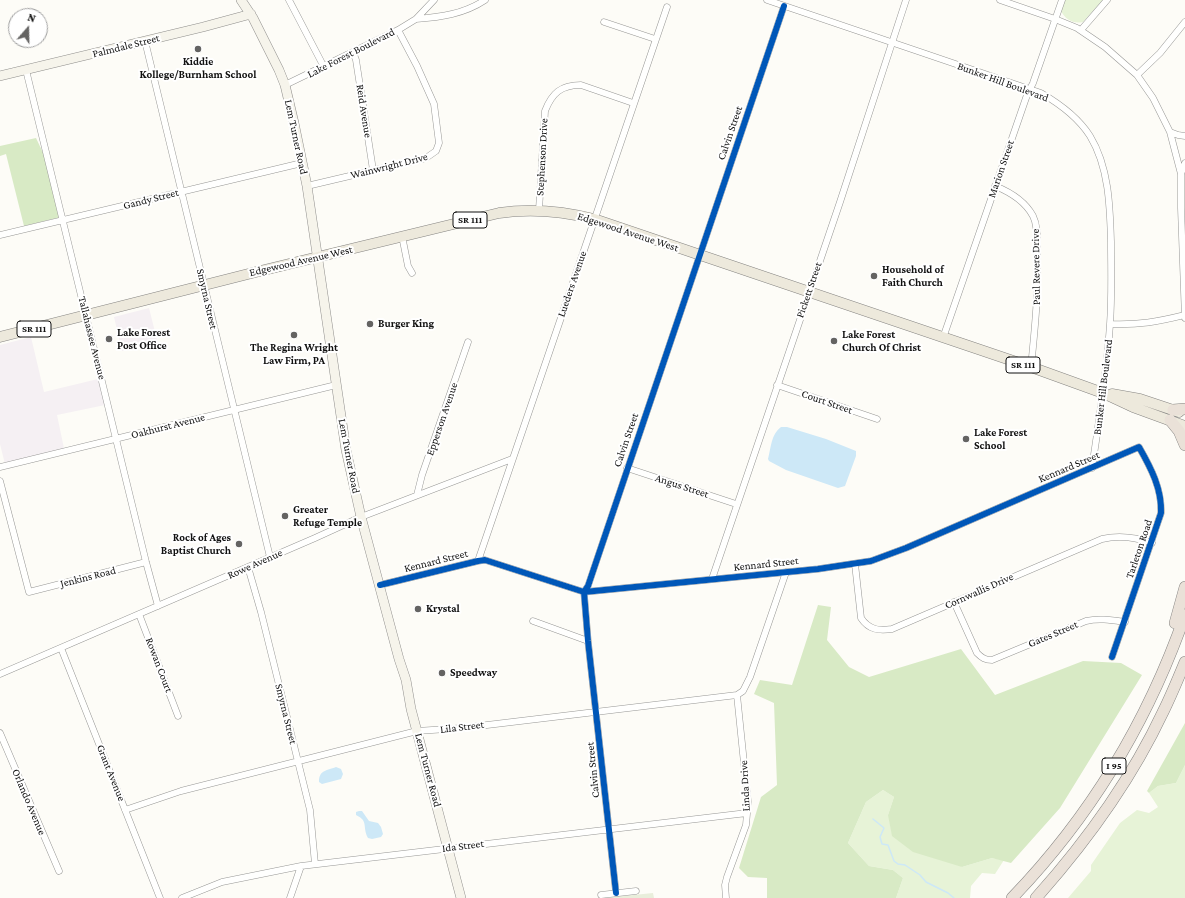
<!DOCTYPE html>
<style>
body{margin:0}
#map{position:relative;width:1185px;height:898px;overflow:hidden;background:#fdfcf7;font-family:"Crimson Pro",serif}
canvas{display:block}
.north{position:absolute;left:8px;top:8px;width:40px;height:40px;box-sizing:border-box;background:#fff;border:1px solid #a0a0a0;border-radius:50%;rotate:20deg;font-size:11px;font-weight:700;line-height:16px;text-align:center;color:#111}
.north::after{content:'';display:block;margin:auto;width:14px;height:18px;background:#646362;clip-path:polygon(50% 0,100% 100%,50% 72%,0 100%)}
</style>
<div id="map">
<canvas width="1185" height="898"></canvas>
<div class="north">N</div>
</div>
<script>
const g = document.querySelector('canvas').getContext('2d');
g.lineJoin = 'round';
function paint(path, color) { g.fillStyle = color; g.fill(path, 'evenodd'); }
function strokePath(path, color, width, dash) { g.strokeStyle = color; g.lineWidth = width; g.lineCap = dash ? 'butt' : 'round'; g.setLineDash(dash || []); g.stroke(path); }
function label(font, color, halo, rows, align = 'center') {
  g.font = font + ' "Crimson Pro",serif'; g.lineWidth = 4; g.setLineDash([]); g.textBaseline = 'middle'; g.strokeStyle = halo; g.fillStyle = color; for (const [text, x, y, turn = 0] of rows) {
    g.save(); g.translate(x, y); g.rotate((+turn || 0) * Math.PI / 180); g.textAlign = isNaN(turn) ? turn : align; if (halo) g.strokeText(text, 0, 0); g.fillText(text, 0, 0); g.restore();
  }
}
paint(new Path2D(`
 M149,308l9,36 -36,7 -8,-34z
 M31,337l13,55 54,-13 7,26 -48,10 8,38 -59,15 -6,-24v-99z`), '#f5f0f3');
paint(new Path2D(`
 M1065,0h38l-20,22c-10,2 -17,-2 -22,-11z
 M1185,765v133h-117l23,-27v-6l29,-42 17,-13 12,3 9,-6 -9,-14 9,-7 18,-3z
 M883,790l11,7 -6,18 74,52 30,-9 12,2 -9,14 -13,-1 -11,13 -1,12h-74l7,-20 -10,-8 -24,-4 -21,-23 18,-41z`), '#e7f3d7');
paint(new Path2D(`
 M36,138l10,21 15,58 -37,9 -18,-72 -6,2v-10z
 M818,605l13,2 -4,33 22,27 20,10 92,-28 34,46 88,-34 38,2 21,12 -82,133 -49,55 -19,-5 -30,9 -49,-15 -21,-16 -4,-21 6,-18 -11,-7 -17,12 -18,41 21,23 24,4 10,8 -7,20h-129v-20l-19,-1 -9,-9 22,-71 16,-12 -3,-82 -20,-9 6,-14 32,5z
 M1185,723v42l-9,18 -18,3 -9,7 -2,-2z`), '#d8eac5');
paint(new Path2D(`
 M653,893l1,5h-50z`), '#e9eedb');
paint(new Path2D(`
 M781,427h6l39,12 30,12v5l-11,30 -7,2 -52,-18 -17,-9 -1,-2c3,-11 3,-25 13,-32z
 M336,767l5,2 2,5 -2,5 -19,5 -3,-2c0,-12 7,-11 17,-15z
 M359,811h3l7,10 9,2 3,4 2,7 -2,3 -9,2 -4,-1c-6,-11 1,-17 -12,-23v-3z`), '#cde8f7');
strokePath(new Path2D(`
 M873,819l11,9 -4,9 2,7 6,1 6,16 4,3 7,1 15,10 6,7 22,11 6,5`), '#cde8f7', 1.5);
const street = new Path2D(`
 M289,0l35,67
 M767,0l274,93c19,11 37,24 49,43 19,31 20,71 21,106 0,27 1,55 -1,82 -3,48 -11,96 -18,144
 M1000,0l55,19 22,9 28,19 32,28 16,23 17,34 11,42
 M416,19c25,-2 48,-5 69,-19
 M604,22l51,17
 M1081,30l26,-30
 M145,41l125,516
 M353,52l3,8 17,110
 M26,70l120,492 12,44
 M1137,75l23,-22 25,-31
 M285,85l113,-55 18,-11 18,-19
 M1170,132l8,3 7,1
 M1185,163l-4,11v34l4,110
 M307,186l119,-28 10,-7 3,-8 -5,-39 -17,-38 -19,-36
 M995,186c15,6 30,15 38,30 5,10 4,22 4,33 2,39 -2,79 -6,118
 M539,210l6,-99c7,-18 16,-26 36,-26l52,18
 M0,235l302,-72
 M402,236l6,30 4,7
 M1110,324c29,1 47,-2 75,-9
 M943,338l84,-243 6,-12 29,-83
 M777,385l100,34
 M0,467l336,-82
 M627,468l109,36
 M0,481l29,111 117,-30
 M417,495l5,-20 46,-133
 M478,561l189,-554
 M855,564l6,54c8,12 18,13 31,11l210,-90c17,-4 33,-2 50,4
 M248,567l13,45 49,198 5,54
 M712,579l128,-377 66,-202
 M380,585l98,-24 7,-1 99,32 234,-23 53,-8 35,-13 233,-101c12,21 23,42 22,66l-49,144
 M954,602l23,51c5,5 8,7 15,7l94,-39c13,-3 25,-1 39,1
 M139,614l39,102
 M533,621l55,20
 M61,648l99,250
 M0,674l315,-136 46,-21 151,-58
 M0,733l59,138
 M125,810l56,-19 236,-60 45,-3 275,-33 6,-4 7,-14 36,-105
 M616,893l-28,-252 -4,-49 4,-6 196,-580
 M601,895l35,-4
 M182,898l40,-16 79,-16 446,-53
 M290,898l11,-32
 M726,898l-1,-13 2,-8 19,-52 2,-23 -11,-107`);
const secondary = new Path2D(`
 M241,0l12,18 26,52 6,15 9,38 13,63 39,264 15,67 38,142 7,21 5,29 50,189
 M0,76l203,-49 48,-13`);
const primary = new Path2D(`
 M0,337l256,-65 243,-59c33,-5 63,-2 95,6l437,148 72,26 30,14 52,19
 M1112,394l28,5 39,13`);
const highway = new Path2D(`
 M1173,410l12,-1
 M1170,420l9,11 6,14
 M1175,623l10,-36
 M1012,898c78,-81 136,-177 173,-283
 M1036,898c50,-56 95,-118 127,-186 8,-16 15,-33 22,-50`);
strokePath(street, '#979795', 7);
strokePath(secondary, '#8e8d8b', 10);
strokePath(primary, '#858482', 11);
strokePath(highway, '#858482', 12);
strokePath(street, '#fffffe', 6);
strokePath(secondary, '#f6f4eb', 9);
strokePath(primary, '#ede9dc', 10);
strokePath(highway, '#eae1d8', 11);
strokePath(new Path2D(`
 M380,585l98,-24 7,-1 99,32 234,-23 53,-8 35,-13 233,-101c12,21 23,42 22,66l-49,144
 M616,893l-28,-252 -4,-49 4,-6 196,-580`), '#0057b8', 6);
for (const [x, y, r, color] of [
 [198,49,4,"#646362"],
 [874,276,4,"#646362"],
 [370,324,4,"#646362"],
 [294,335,4,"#646362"],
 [109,339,4,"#646362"],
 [834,341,4,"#646362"],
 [966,439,4,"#646362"],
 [285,516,4,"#646362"],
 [239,544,4,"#646362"],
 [418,609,4,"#646362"],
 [442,673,4,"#646362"]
]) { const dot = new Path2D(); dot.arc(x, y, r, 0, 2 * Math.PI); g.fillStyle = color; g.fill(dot); strokePath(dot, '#fff', 1.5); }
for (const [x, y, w] of [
 [470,220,34],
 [34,329,34],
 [1023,365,34],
 [1114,766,24]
]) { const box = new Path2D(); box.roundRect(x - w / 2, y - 8, w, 16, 3); g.fillStyle = '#fff'; g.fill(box); strokePath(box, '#111', 1); }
label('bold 10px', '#111', null, [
 ["SR 111",470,220],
 ["SR 111",34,329],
 ["SR 111",1023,365],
 ["I 95",1114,766]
]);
label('11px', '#111', '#fff', [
 ["Palmdale Street",126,46,-14],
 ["Lake Forest Boulevard",351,53,-27],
 ["Bunker Hill Boulevard",1003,82,20],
 ["Reid Avenue",364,111,81],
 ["Calvin Street",730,133,-71],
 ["Lem Turner Road",296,137,78],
 ["Stephenson Drive",542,157,-87],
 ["Wainwright Drive",389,166,-14],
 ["Marion Street",1001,169,-71],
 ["Gandy Street",151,199,-14],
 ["Edgewood Avenue West",628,232,18],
 ["Edgewood Avenue West",301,261,-13],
 ["Paul Revere Drive",1036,267,-91],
 ["Lueders Avenue",572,284,-71],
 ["Pickett Street",809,290,-71],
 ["Smyrna Street",207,299,77],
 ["Tallahassee Avenue",92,338,76],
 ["Bunker Hill Boulevard",1103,387,-83],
 ["Court Street",827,402,19],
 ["Epperson Avenue",442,419,-71],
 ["Oakhurst Avenue",168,426,-14],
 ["Calvin Street",626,440,-71],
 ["Lem Turner Road",349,456,79],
 ["Kennard Street",1069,467,-23],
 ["Angus Street",682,486,18],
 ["Tarleton Road",1139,549,-71],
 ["Kennard Street",436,561,-14],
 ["Rowe Avenue",255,564,-24],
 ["Kennard Street",766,564,-6],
 ["Jenkins Road",88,577,-14],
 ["Cornwallis Drive",979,591,-24],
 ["Gates Street",1053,634,-23],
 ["Rowan Court",159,665,69],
 ["Smyrna Street",286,714,76],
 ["Lila Street",462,727,-7],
 ["Lem Turner Road",428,770,75],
 ["Calvin Street",593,770,-96],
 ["Grant Avenue",111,773,68],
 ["Linda Drive",745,786,-93],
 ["Orlando Avenue",29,802,67],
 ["Ida Street",463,846,-7]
]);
label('bold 11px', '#111', '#fff', [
 ["Kiddie",198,62,"center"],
 ["Kollege/Burnham School",198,75,"center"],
 ["Household of",882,270],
 ["Faith Church",882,283],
 ["Burger King",378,324],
 ["Lake Forest",117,333],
 ["Post Office",117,346],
 ["Lake Forest",842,335],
 ["Church Of Christ",842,348],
 ["The Regina Wright",294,348,"center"],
 ["Law Firm, PA",294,361,"center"],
 ["Lake Forest",974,433],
 ["School",974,446],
 ["Greater",293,510],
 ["Refuge Temple",293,523],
 ["Rock of Ages",231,538,"right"],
 ["Baptist Church",231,551,"right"],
 ["Krystal",426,609],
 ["Speedway",450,673]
], 'left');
</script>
